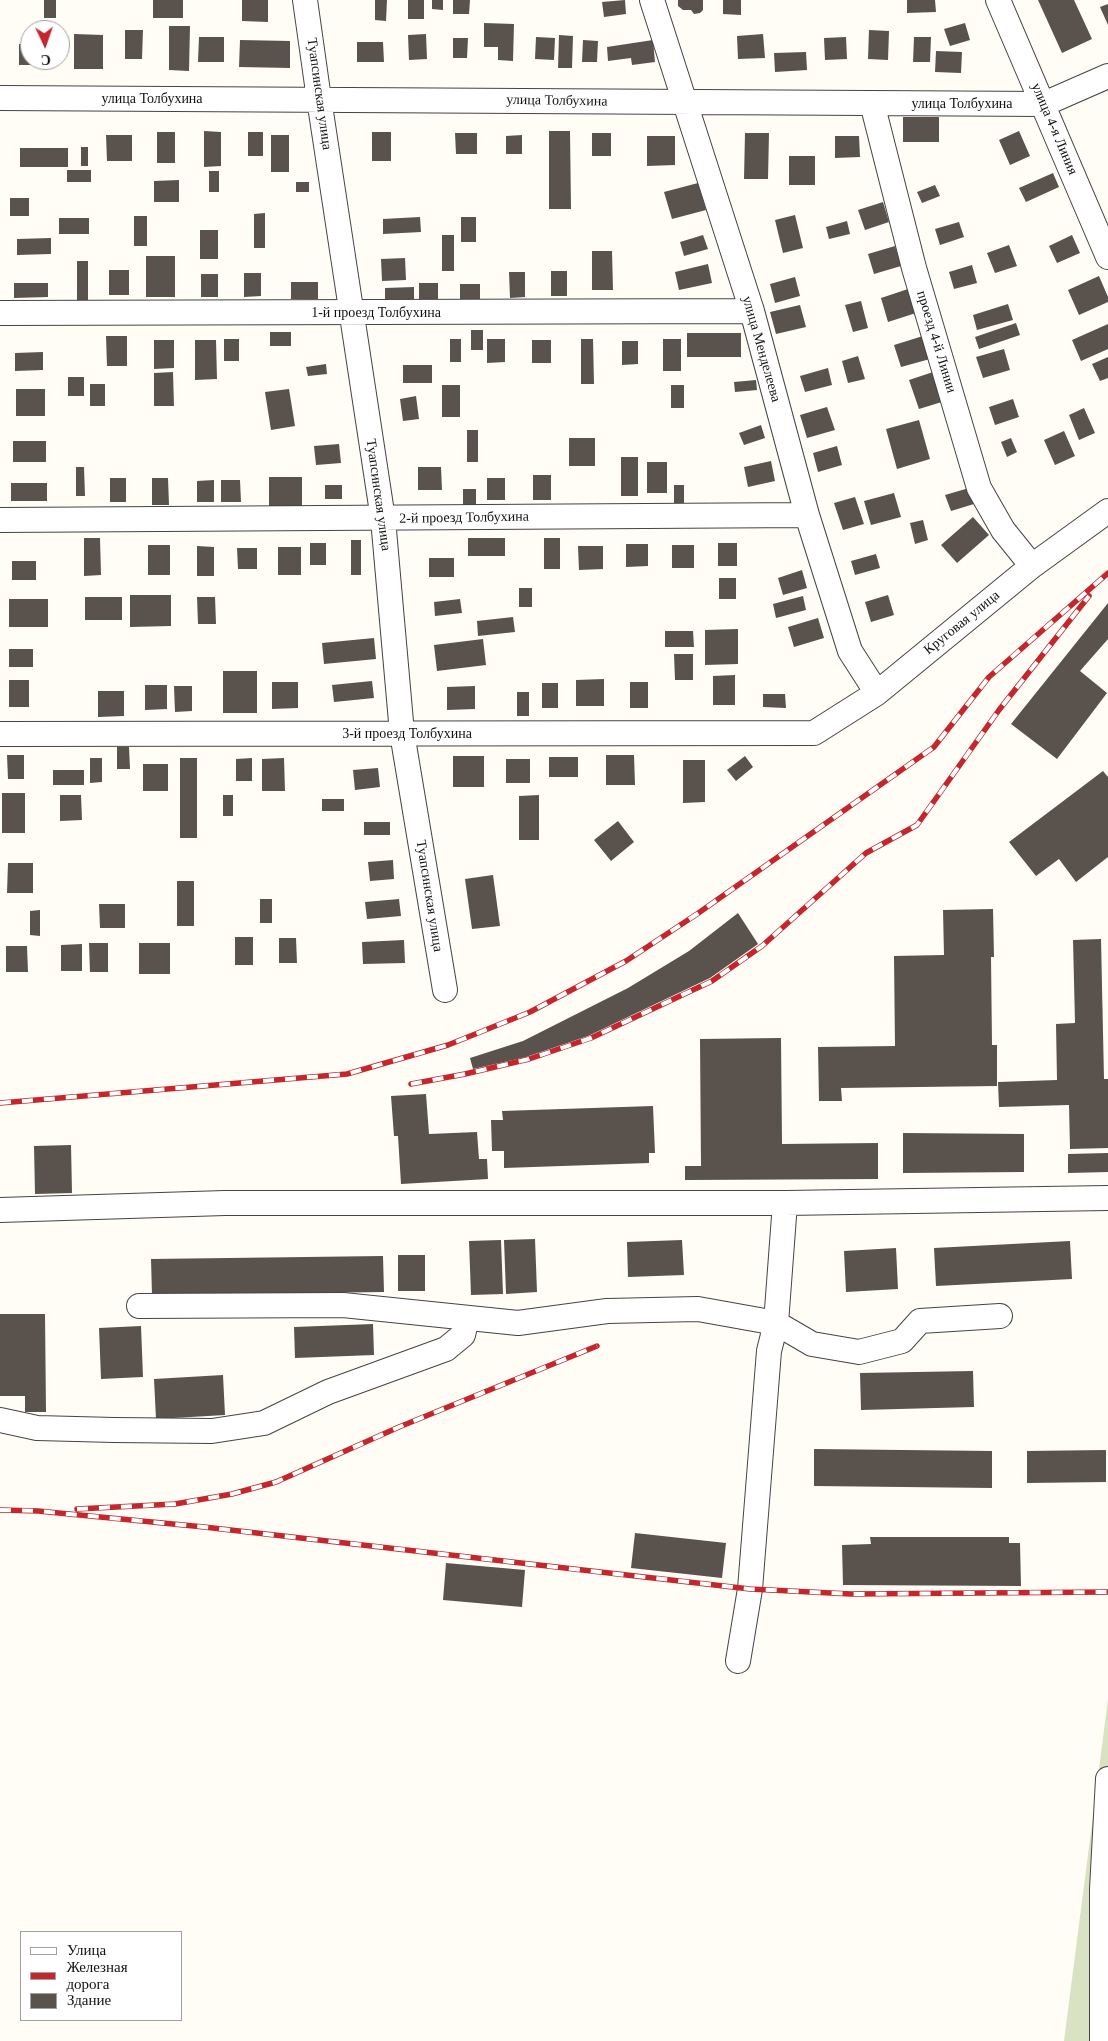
<!DOCTYPE html>
<meta charset="utf-8">
<style>
body{margin:0}
#map{position:relative;width:1108px;height:2041px;overflow:hidden;background:#fffdf5;font-family:"Times New Roman",serif}
canvas{display:block}
.legend{position:absolute;left:20px;top:1931px;width:162px;height:90px;box-sizing:border-box;background:#fff;border:1px solid #a0a0a0;margin:0;padding:6px 9px;list-style:none;font-size:15px;color:#111}
.legend li{display:flex;align-items:center;gap:10px;height:25px}
.legend b{width:25px;border:1px solid #a0a0a0}
.north{position:absolute;left:20px;top:20px;width:50px;height:50px;box-sizing:border-box;background:#fff;border:1px solid #a0a0a0;border-radius:50%;rotate:177deg;font-size:14px;font-weight:700;line-height:20px;text-align:center;color:#111}
.north::after{content:'';display:block;margin:auto;width:18px;height:22px;background:#c4262e;clip-path:polygon(50% 0,100% 100%,50% 72%,0 100%)}
</style>
<div id="map">
<canvas width="1108" height="2041"></canvas>
<ul class="legend">
<li><b style="height:6px;background:#fff"></b>Улица</li>
<li><b style="height:6px;background:#c4262e"></b>Железная дорога</li>
<li><b style="height:14px;background:#5a524d"></b>Здание</li>
</ul>
<div class="north">С</div>
</div>
<script>
const g = document.querySelector('canvas').getContext('2d');
g.lineJoin = 'round';
function paint(path, color) { g.fillStyle = color; g.fill(path, 'evenodd'); }
function strokePath(path, color, width, dash) { g.strokeStyle = color; g.lineWidth = width; g.lineCap = dash ? 'butt' : 'round'; g.setLineDash(dash || []); g.stroke(path); }
function label(font, color, halo, rows, align = 'center') {
  g.font = font + ' "Times New Roman",serif'; g.lineWidth = 5; g.setLineDash([]); g.textBaseline = 'middle'; g.strokeStyle = halo; g.fillStyle = color; for (const [text, x, y, turn = 0] of rows) {
    g.save(); g.translate(x, y); g.rotate((+turn || 0) * Math.PI / 180); g.textAlign = isNaN(turn) ? turn : align; if (halo) g.strokeText(text, 0, 0); g.fillText(text, 0, 0); g.restore();
  }
}
paint(new Path2D(`
 M1108,1699v342h-44z`), '#d9e3c4');
paint(new Path2D(`
 M44,0h12v18h-12z
 M153,0h30v18h-30z
 M242,0h26v22l-26,-1z
 M375,0h12l-1,21 -11,-1z
 M408,0h16v19h-16z
 M432,0h11v10l-11,-1z
 M453,0h17l-1,14h-16z
 M625,0l1,14 -22,3 -2,-15z
 M678,0h25v10l-3,3 -6,1 -3,-4h-8l-5,-4z
 M723,0h18v15l-18,-1z
 M907,0h28l1,12 -29,1z
 M1038,0h36l18,39 -30,14z
 M1108,4v21l-8,-18z
 M484,23l30,1 -1,37 -15,-1v-13h-14z
 M965,23l5,17 -20,6 -6,-17z
 M169,26h21l-1,45 -20,-1z
 M125,30h18l-1,29h-17z
 M869,30l20,1 -1,29 -20,-1z
 M74,34l29,1v34h-29z
 M426,34l1,25 -18,1 -1,-25z
 M763,34l2,24 -27,1 -1,-23z
 M559,35l14,1 -1,32h-14z
 M199,37h25v25h-26z
 M536,37l19,1 -1,22 -19,-1z
 M846,37l1,22 -22,1 -1,-22z
 M914,37h17l-1,25h-17z
 M453,38h15l-1,20h-14z
 M240,40l50,1v27l-51,-1z
 M583,40l15,1 -1,21h-15z
 M653,40l2,22 -23,3 -1,-7 -23,3 -1,-14z
 M357,42h26l1,20h-27z
 M19,44h11v16h22v5h-33z
 M936,51l26,1 -1,21 -26,-1z
 M806,52l1,18 -32,2 -1,-19z
 M903,117h36v25h-36z
 M204,131l17,1v34l-17,1z
 M549,131h21l1,78h-22z
 M1019,131l11,25 -20,9 -11,-25z
 M157,132h18v31h-18z
 M248,132h15v24h-15z
 M372,132h19v29h-19z
 M455,133h22v21h-21z
 M592,133h19v23h-19z
 M745,133h24l-1,46h-24z
 M106,135h26v26h-25z
 M271,135h18v37h-18z
 M522,135v19h-16v-18z
 M647,136h28v29l-28,1z
 M835,136h24l1,21 -25,1z
 M81,147h7v19h-7z
 M20,148h48v19h-48z
 M789,156h26v29h-26z
 M67,170h24v12h-24z
 M209,171h10v21h-10z
 M1053,173l6,14 -33,15 -7,-14z
 M179,180v22h-25v-21z
 M296,182h13v10h-13z
 M698,183l8,27 -34,9 -8,-27z
 M935,185l5,11 -18,7 -5,-11z
 M10,198h19v18h-19z
 M883,202l6,20 -24,8 -7,-20z
 M265,213v35h-11v-34z
 M795,215l8,33 -20,5 -8,-33z
 M134,216h13v30h-13z
 M420,217l1,15 -38,2v-15z
 M461,217h15v25h-15z
 M59,218h30v16h-30z
 M847,221l3,13 -21,5 -3,-12z
 M959,222l5,15 -24,8 -5,-16z
 M200,230h18v29h-18z
 M442,235h12v36h-12z
 M703,235l5,14 -24,7 -4,-14z
 M1072,235l8,18 -23,10 -8,-17z
 M51,238v16l-34,1v-16z
 M1009,245l8,21 -22,7 -8,-20z
 M895,246l6,20 -27,8 -6,-20z
 M592,251h20l1,39h-21z
 M146,256h29v41h-29z
 M405,258l1,22 -24,1 -1,-22z
 M77,261h11v42h-11z
 M708,264l4,19 -33,7 -4,-18z
 M972,265l5,18 -23,6 -5,-17z
 M109,270h20v25h-20z
 M551,271h16v25h-16z
 M509,272h16v25l-15,1z
 M244,273h17v23l-17,1z
 M201,274h17v23h-17z
 M1099,276l9,21v5l-29,13 -11,-25z
 M795,277l5,19 -25,7 -5,-19z
 M291,282h27v17h-27z
 M14,283h34v14l-34,1z
 M419,283h19v23h-19z
 M460,284h20v17h-20z
 M414,287v19l-29,1v-19z
 M908,289l8,24 -28,9 -7,-24z
 M861,301l7,27 -15,4 -8,-27z
 M1008,304l5,16 -36,10 -4,-15z
 M800,305l6,22 -30,7 -6,-22z
 M1016,323l4,12 -41,14 -4,-12z
 M1108,324v25l-27,12 -9,-21z
 M471,330h12v20h-12z
 M270,332h21v14h-21z
 M687,333h54v24h-54z
 M106,336h21v30h-20z
 M923,336l7,23 -29,8 -7,-22z
 M224,339h15v22h-15z
 M450,339h11v23h-11z
 M487,339h18v23l-18,1z
 M581,339h12l1,45h-13z
 M663,339h18v32h-18z
 M154,340h20v28l-20,1z
 M195,340h21l1,39 -22,1z
 M532,340h19v23h-19z
 M622,341h16v23l-16,1z
 M1004,349l6,21 -27,8 -7,-21z
 M43,352v18l-28,1v-18z
 M858,356l7,23 -17,4 -6,-22z
 M1108,357v21l-8,3 -8,-17z
 M326,364l1,10 -19,2 -2,-9z
 M403,365h29v18h-29z
 M828,368l4,17 -27,7 -5,-16z
 M936,371l9,30 -26,8 -10,-29z
 M173,372l1,34h-20v-33z
 M68,377h16v19h-16z
 M756,380l1,10 -22,2 -1,-10z
 M90,384h15v22h-15z
 M442,385h18v32h-18z
 M671,385h13v23h-13z
 M16,389h29v27h-29z
 M289,389l6,37 -24,4 -6,-38z
 M416,396l3,23 -16,2 -3,-22z
 M1013,399l6,18 -24,8 -6,-18z
 M827,407l8,23 -28,8 -7,-23z
 M1084,408l11,25 -16,7 -10,-25z
 M919,420l11,39 -33,10 -11,-40z
 M761,425l4,13 -21,7 -5,-12z
 M467,430h11v32h-11z
 M1064,431l11,25 -20,9 -11,-25z
 M569,438h26v28h-26z
 M1011,438l6,14 -10,5 -6,-15z
 M13,441h33v21h-33z
 M339,444l2,19 -25,2 -2,-19z
 M837,446l5,19 -24,7 -5,-19z
 M621,457h17v39h-17z
 M771,461l4,20 -27,6 -4,-20z
 M647,462h20v31h-20z
 M76,467h8l1,29h-9z
 M418,467h23l1,23h-24z
 M533,475h18v25h-18z
 M269,477h33v32l-33,1z
 M110,478h16v24h-16z
 M152,478h16l1,27h-17z
 M487,478h18v22h-18z
 M214,480v22h-17v-21z
 M221,480h19l1,22h-20z
 M11,483h36v18h-36z
 M325,485h17v14h-17z
 M674,485h10v21h-10z
 M969,488l5,16 -23,7 -6,-16z
 M463,489h13v18h-13z
 M894,493l7,24 -30,8 -7,-24z
 M855,497l9,27 -21,6 -9,-27z
 M973,517l16,18 -32,28 -16,-18z
 M923,520l5,20 -13,4 -5,-21z
 M84,538h16l1,37 -17,1z
 M468,538h37v18h-37z
 M544,538h16v31h-16z
 M351,540h10v35h-10z
 M310,543h16v22h-16z
 M718,543h19v23h-19z
 M626,544h22v22l-22,1z
 M148,545h22v30h-22z
 M672,545h22v23h-22z
 M197,546l17,1v29h-17z
 M578,546h25v23l-24,1z
 M278,547h23v28h-23z
 M237,548h20v21h-19z
 M876,554l4,14 -25,7 -4,-14z
 M429,558h25v19h-25z
 M12,561h24v19h-24z
 M802,570l5,18 -24,7 -5,-17z
 M719,578h17v21h-17z
 M519,588h13v19h-13z
 M130,595h41v31l-41,1z
 M888,595l6,20 -23,7 -6,-20z
 M803,596l3,14 -30,8 -3,-14z
 M85,597h37v23h-37z
 M197,597h18l1,27h-18z
 M9,599h39v28h-39z
 M460,599l2,14 -27,3 -1,-14z
 M1108,603v36l-28,32 27,22 -50,66 -46,-35z
 M513,617l2,15 -37,4 -1,-15z
 M818,618l6,20 -30,9 -6,-20z
 M738,629v35l-33,1v-35z
 M665,631h28l1,16h-29z
 M374,638l2,21 -52,5 -2,-21z
 M483,639l3,26 -49,6 -3,-26z
 M9,649h24v18h-24z
 M674,654h19v26h-18z
 M223,671h34v42h-34z
 M735,675v30h-22v-29z
 M604,679v27h-28v-26z
 M9,680h20v27h-20z
 M372,681l2,17 -40,4 -2,-17z
 M272,682h26v26l-26,1z
 M630,682h18v26h-18z
 M542,683h16v25h-16z
 M145,685h22v24l-22,1z
 M174,686h18v25l-17,1z
 M475,686v23l-28,1v-23z
 M98,691h26v25l-26,1z
 M517,692h12v24h-12z
 M763,694h22l1,14 -23,-1z
 M117,747h12l1,22h-13z
 M7,755h17v24h-16z
 M606,755h28l1,30h-29z
 M453,756h31v31h-31z
 M745,756l8,11 -17,14 -9,-11z
 M549,757h29v20h-29z
 M90,758h12v24l-12,1z
 M180,758h17v80h-17z
 M252,758v23h-16v-22z
 M284,758l1,33h-23v-32z
 M506,759h24v24h-24z
 M683,760h22v42l-22,1z
 M143,764h25v27h-25z
 M378,768l2,19 -25,3 -2,-20z
 M53,770h31v15h-31z
 M1103,771l5,6v80l-32,25 -17,-23 -23,17 -27,-34z
 M2,793h23v40h-23z
 M60,795h21l1,25 -22,1z
 M223,795h10v21h-10z
 M539,795v45h-20v-44z
 M322,799h22v12h-22z
 M618,821l16,21 -23,19 -17,-21z
 M364,822h26v13h-26z
 M393,860l1,19 -24,2 -2,-19z
 M8,863h25v30h-26z
 M493,875l7,51 -28,3 -7,-50z
 M177,881h17v45h-17z
 M260,899h12v24h-12z
 M399,899l2,17 -34,3 -2,-17z
 M99,904h26v24h-25z
 M993,909l1,48h-3l1,88h5v41l-156,2 1,13h-23l-1,-54 77,-1 -1,-90 50,-1 -1,-45z
 M40,910v26l-10,-1v-24z
 M738,913l20,31 -48,34 -122,58 -62,21 -53,12 -3,-11 53,-17 105,-53 61,-37z
 M235,937h18v28h-18z
 M279,938h17l1,25h-18z
 M1101,939l3,140h4v69l-38,1 -1,-44 -70,2 -1,-25 59,-2 -1,-56 19,-1 -2,-83z
 M404,940l1,23 -42,1 -1,-22z
 M89,943h19v29h-18z
 M139,943h31v31h-31z
 M82,944v27h-21v-26z
 M6,946h21l1,26h-22z
 M781,1038l1,106 96,-1v36l-193,1v-14h16l-1,-127z
 M426,1094l3,40 48,-2 2,27h8l1,20 -87,5 -3,-48h-4l-3,-40z
 M653,1106l2,47h-6v10l-145,5v-17h-12l-1,-31h12l-1,-9z
 M903,1133l121,1v38l-121,1z
 M71,1145l1,48 -37,1 -1,-48z
 M1108,1153v19l-40,1v-19z
 M535,1239l2,53 -31,2 -2,-54z
 M501,1240l2,54 -32,1 -2,-54z
 M682,1240l2,35 -56,2 -1,-35z
 M1070,1241l2,38 -136,7 -2,-38z
 M896,1248l2,41 -52,3 -2,-41z
 M398,1255h27v36h-27z
 M383,1256l1,36 -232,3 -1,-36z
 M0,1314h45l1,98h-21v-16h-25z
 M373,1324l1,31 -79,3 -1,-31z
 M141,1326l2,51 -42,2 -2,-51z
 M973,1371l1,36 -113,3 -1,-37z
 M223,1375l2,40 -69,4 -2,-40z
 M814,1449l178,2v37l-178,-2z
 M1106,1450v32l-79,1v-32z
 M635,1533l91,10 -4,35 -91,-10z
 M870,1537h139v6h11l1,43 -178,-1 -1,-40 29,-1z
 M446,1563l79,7 -3,37 -79,-7z`), '#5a524d');
const minor = new Path2D(`
 M305,0l14,99 64,420 19,214 43,257
 M652,0l100,311 55,204 43,136 27,42
 M998,0l110,257
 M0,98l1044,6 64,-28
 M872,103l42,165 65,220 24,42 29,36
 M0,313l752,-2
 M0,520l807,-5
 M0,734l814,-1 63,-40 155,-127 76,-55
 M785,1203l-9,120 36,21 47,8 43,-11 18,-20 80,-5
 M0,1210l225,-7h560l323,-5
 M139,1306l204,-1 175,18 89,-12 91,-2 78,14 -7,28 -19,238 -12,72
 M0,1420l37,8 77,2 98,1 52,-8 64,-31 118,-43 17,-14 4,-17
 M1102,2041v-152l6,-110`);
strokePath(minor, '#444', 26);
strokePath(minor, '#fff', 24);
const rail = new Path2D(`
 M411,1084l54,-10 64,-15 62,-21 121,-57 50,-35 104,-93 51,-28 82,-115 90,-114
 M0,1103l347,-29 101,-29 82,-33 96,-51 71,-47 237,-167 55,-70 119,-104
 M77,1509l98,-5 57,-10 44,-12 123,-55 198,-81
 M0,1510l38,1 166,16 546,62 101,5 257,-2`);
strokePath(rail, '#c4262e', 5.5);
strokePath(rail, '#fff', 4, [11]);
label('14px', '#111', '#fff', [
 ["Туапсинская улица",319,94,82],
 ["улица Толбухина",152,99],
 ["улица Толбухина",557,101,1],
 ["улица Толбухина",962,104],
 ["улица 4-я Линия",1054,129,67],
 ["1-й проезд Толбухина",376,313],
 ["проезд 4-й Линии",936,342,73],
 ["улица Менделеева",761,349,74],
 ["Туапсинская улица",378,495,82],
 ["2-й проезд Толбухина",464,518,-1],
 ["Круговая улица",962,623,-39],
 ["3-й проезд Толбухина",407,734],
 ["Туапсинская улица",429,896,81]
]);
</script>
